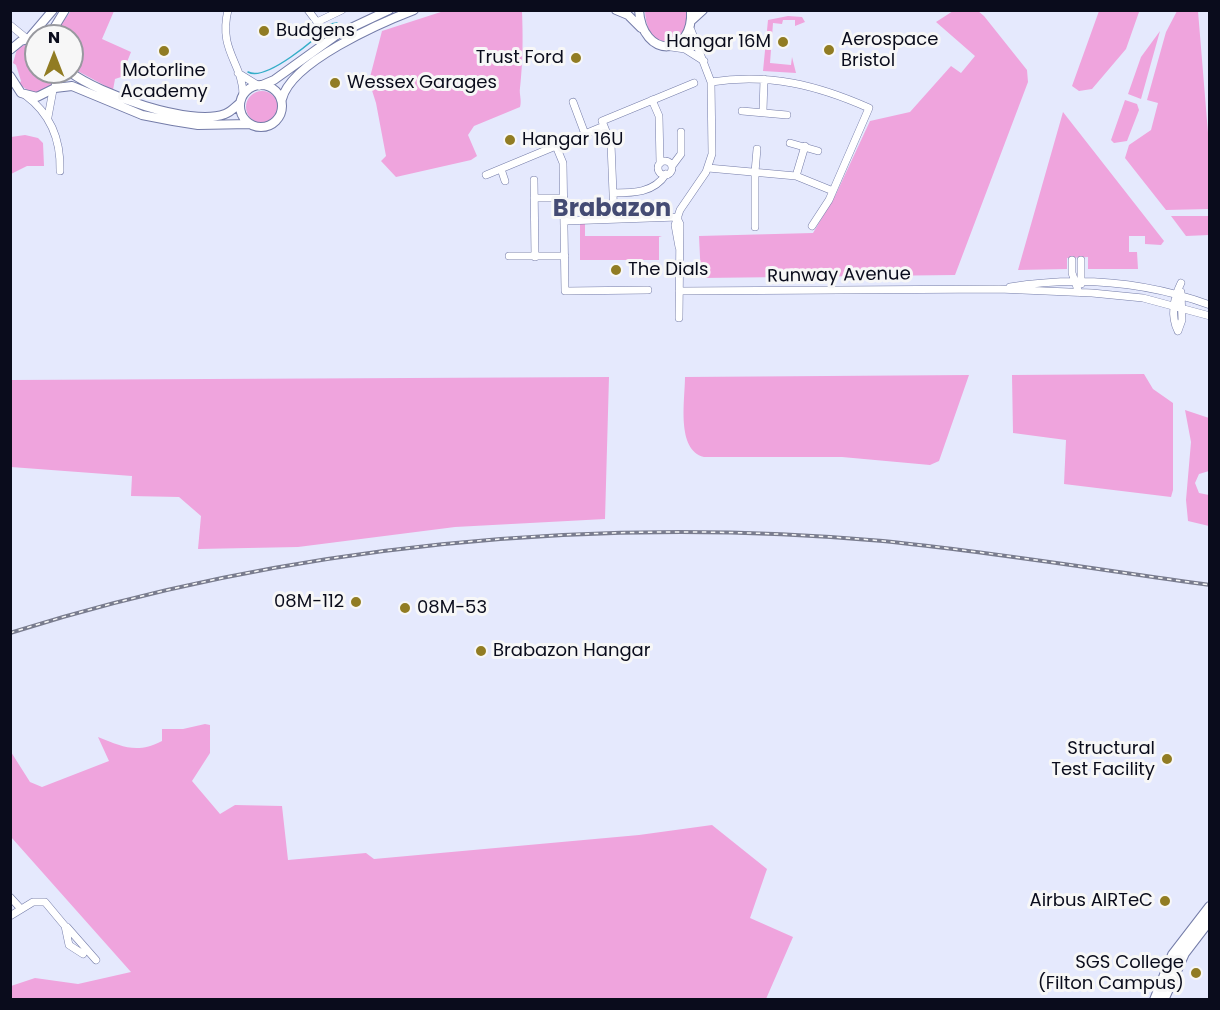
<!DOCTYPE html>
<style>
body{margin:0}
#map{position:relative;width:1220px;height:1010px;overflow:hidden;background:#e5e9fd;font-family:Poppins,sans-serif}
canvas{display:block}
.frame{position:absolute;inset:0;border:12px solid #0a0c1c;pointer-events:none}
.north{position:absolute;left:24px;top:24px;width:60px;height:60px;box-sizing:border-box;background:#f7f7f7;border:2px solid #98999f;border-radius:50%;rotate:0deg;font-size:16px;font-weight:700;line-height:24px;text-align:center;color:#0a0c1c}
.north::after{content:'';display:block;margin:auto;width:21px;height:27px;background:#917c23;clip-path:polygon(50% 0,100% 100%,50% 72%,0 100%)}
</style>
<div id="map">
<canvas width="1220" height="1010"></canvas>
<div class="frame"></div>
<div class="north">N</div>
</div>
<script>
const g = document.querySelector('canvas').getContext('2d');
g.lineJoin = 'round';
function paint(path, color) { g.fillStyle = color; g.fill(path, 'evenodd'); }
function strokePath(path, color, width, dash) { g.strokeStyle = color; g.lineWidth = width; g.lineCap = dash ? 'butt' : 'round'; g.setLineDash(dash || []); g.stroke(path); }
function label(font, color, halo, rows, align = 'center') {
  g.font = font + ' Poppins,sans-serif'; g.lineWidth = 6; g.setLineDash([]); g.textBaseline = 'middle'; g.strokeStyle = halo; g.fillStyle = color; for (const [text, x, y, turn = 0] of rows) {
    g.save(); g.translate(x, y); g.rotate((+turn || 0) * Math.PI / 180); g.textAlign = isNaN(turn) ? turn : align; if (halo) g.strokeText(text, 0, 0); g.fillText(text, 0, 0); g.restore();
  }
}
paint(new Path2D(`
 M447,10l75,1c1,26 1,50 -2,77 -1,6 2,12 0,19l-46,19 -6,9 9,21 -6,4 -75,17 -15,-16 5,-5 -10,-53 -7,-22 13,-50z
 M71,11h43l-12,28 29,13 -10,25 -6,2 -2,11 -41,-22v-32h-13v-9z
 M645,11h41l1,16 -4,7 -8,2 -2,5c-21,4 -27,-13 -28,-30z
 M953,11h25l6,5 43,54 1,12 -73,193 -254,3 -2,-42 114,-3 23,-39 34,-73 40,-9 41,-46 10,7 14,-17 -39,-34z
 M1099,11l40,1 -13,37 -34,40 -13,2 -7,-5z
 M1177,11h21l11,134v64l-43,1 -41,-52 4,-13 22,-15 7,-27 -11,-3 19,-68z
 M788,16l14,1 3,5 -10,4v-6h-12l-1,4 -9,-1 -3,40 21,2 1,-8 4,16 -33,-2 5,-51z
 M1160,31l-19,68 -13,-5 13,-37z
 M30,42h6v30h18l-1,12 -15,9 -8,-1 -11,-8 2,-3 -5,-16 -3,-2 4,-14z
 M246 107a16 16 0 1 1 32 0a16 16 0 1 1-32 0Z
 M1125,100l12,4 2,6 -12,31 -13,2 -3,-3z
 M1063,112l101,129 -3,4 -16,-1v-8h-16v16h8l1,17h-50v-12l-21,1v11l-49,1z
 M25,135l13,3 5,5 1,23h-17l-16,8v-37z
 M1171,216h38v19l-23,1z
 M580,224h5v12h77l-3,1v23h-79z
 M1144,374l9,15 20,14v87l-2,7 -107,-13 2,-44 -53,-7 -1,-58z
 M969,375l-30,86 -9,4 -88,-8h-138c-28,-7 -19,-57 -19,-80z
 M609,377l-4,142 -150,8 -157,20 -100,2 3,-33 -22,-19 -48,-1 1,-20 -121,-9v-87z
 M1185,410l24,8v53l-10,3 -4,9 4,10 10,2v31l-21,-5 -2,-21 5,-58z
 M205,724l5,1v28l-18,28 28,33 15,-9 47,1 6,54 78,-7 8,6 265,-24 73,-10 55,44 -17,49 43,19 -27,62h-755v-13l24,-8 43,6 53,-12 -120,-135v-85l19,30 12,5 67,-26 -11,-24c25,10 39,17 64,4v-12h21z`), '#efa4dd');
strokePath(new Path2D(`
 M248,72c18,10 69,-34 82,-48l7,-1`), '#34adc7', 1.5);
const minor = new Path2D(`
 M228,10c-10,41 15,53 15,85
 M308,10l9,12 25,-12
 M10,25l16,13
 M671,47l14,2 19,12
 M238,73l21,13
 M711,82c58,-9 106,3 158,26l-40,92 -17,26
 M25,95c26,19 36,45 35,76
 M652,100l7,16 1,47
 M573,102l12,32
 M742,111l45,4
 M763,111l1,-32
 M48,117l5,-27
 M604,126l7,18 3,74
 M790,143l28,8
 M556,146l7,17 2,128 83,-1
 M658 168a7 7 0 1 1 14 0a7 7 0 1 1-14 0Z
 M672,166l9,-12v-22
 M708,168l88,8 37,15
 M501,169l4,12
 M486,175l118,-49 -2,-5 92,-38
 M796,176l9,-30
 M534,180l1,77
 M613,193c20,0 41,0 53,-19
 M534,198h30
 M678,220l2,4 -1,94
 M565,221l113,-4
 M755,227v-55l2,-23
 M679,247l-4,-22 5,-15 26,-38 6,-18 -1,-72 -20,-52
 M509,256h56
 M1072,260v13l7,20
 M1081,284v-24
 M1010,287c68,-11 134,-6 200,18
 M679,291l320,-2 93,4 51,5 67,18
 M1178,331c-8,-15 -4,-34 3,-48
 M1178,331l4,-11 -1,-28
 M10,897l11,12
 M10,916l23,-14h12l20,24 4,19 14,9
 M67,927l29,33`);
const tertiary = new Path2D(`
 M616,10l12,5 13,13
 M639,10c3,49 55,48 52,0
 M692,20l11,-10
 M52,36l2,-8 11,-18
 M30,37l23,-27
 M10,50l11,-9 15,-4
 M70,72c29,22 120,55 155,42 6,-2 10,-7 15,-11
 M10,76l11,17 16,4 18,-9 5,-16
 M240 106a21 21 0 1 1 42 0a21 21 0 1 1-42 0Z
 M262,85l12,-5 64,-46 51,-24
 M55,88l17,-2 70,29 31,6 25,4 52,-1
 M282,99c9,-37 98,-76 132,-89`);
const primary = new Path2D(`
 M1155,1000l18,-45 37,-48
 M1163,1000l21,-47 26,-34`);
strokePath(minor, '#747ca8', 8);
strokePath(tertiary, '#747ca8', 10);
strokePath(primary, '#747ca8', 12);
strokePath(minor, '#fff', 7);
strokePath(tertiary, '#fff', 8);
strokePath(primary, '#fff', 10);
const rail = new Path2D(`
 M10,633c278,-88 583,-118 873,-92 109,11 218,29 327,44`);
strokePath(rail, '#797c8e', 4);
strokePath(rail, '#f7f7f7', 1.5, [4.5]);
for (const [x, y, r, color] of [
 [264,31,6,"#917c23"],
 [783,42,6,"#917c23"],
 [829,50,6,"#917c23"],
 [164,51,6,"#917c23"],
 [576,58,6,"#917c23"],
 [335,83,6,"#917c23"],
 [510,140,6,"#917c23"],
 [616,270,6,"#917c23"],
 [356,602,6,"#917c23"],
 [405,608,6,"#917c23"],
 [481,651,6,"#917c23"],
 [1167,759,6,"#917c23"],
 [1165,901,6,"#917c23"],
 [1196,973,6,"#917c23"]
]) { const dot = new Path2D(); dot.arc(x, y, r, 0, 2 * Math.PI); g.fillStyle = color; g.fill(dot); strokePath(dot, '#f7f7f7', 2); }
label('18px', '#0a0c1c', '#f7f7f7', [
 ["Budgens",276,31],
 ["Aerospace",841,40],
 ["Bristol",841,61],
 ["Hangar 16M",771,42,"right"],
 ["Trust Ford",564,58,"right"],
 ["Motorline",164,71,"center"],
 ["Academy",164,92,"center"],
 ["Wessex Garages",347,83],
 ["Hangar 16U",522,140],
 ["The Dials",628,270],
 ["08M-112",344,602,"right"],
 ["08M-53",417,608],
 ["Brabazon Hangar",493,651],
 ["Structural",1155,749,"right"],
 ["Test Facility",1155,770,"right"],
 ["Airbus AIRTeC",1153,901,"right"],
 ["SGS College",1184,963,"right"],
 ["(Filton Campus)",1184,984,"right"]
], 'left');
label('18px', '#0a0c1c', '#f7f7f7', [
 ["Runway Avenue",839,276,-1]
]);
label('bold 24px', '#444b73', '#f7f7f7', [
 ["Brabazon",612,210]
]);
</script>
